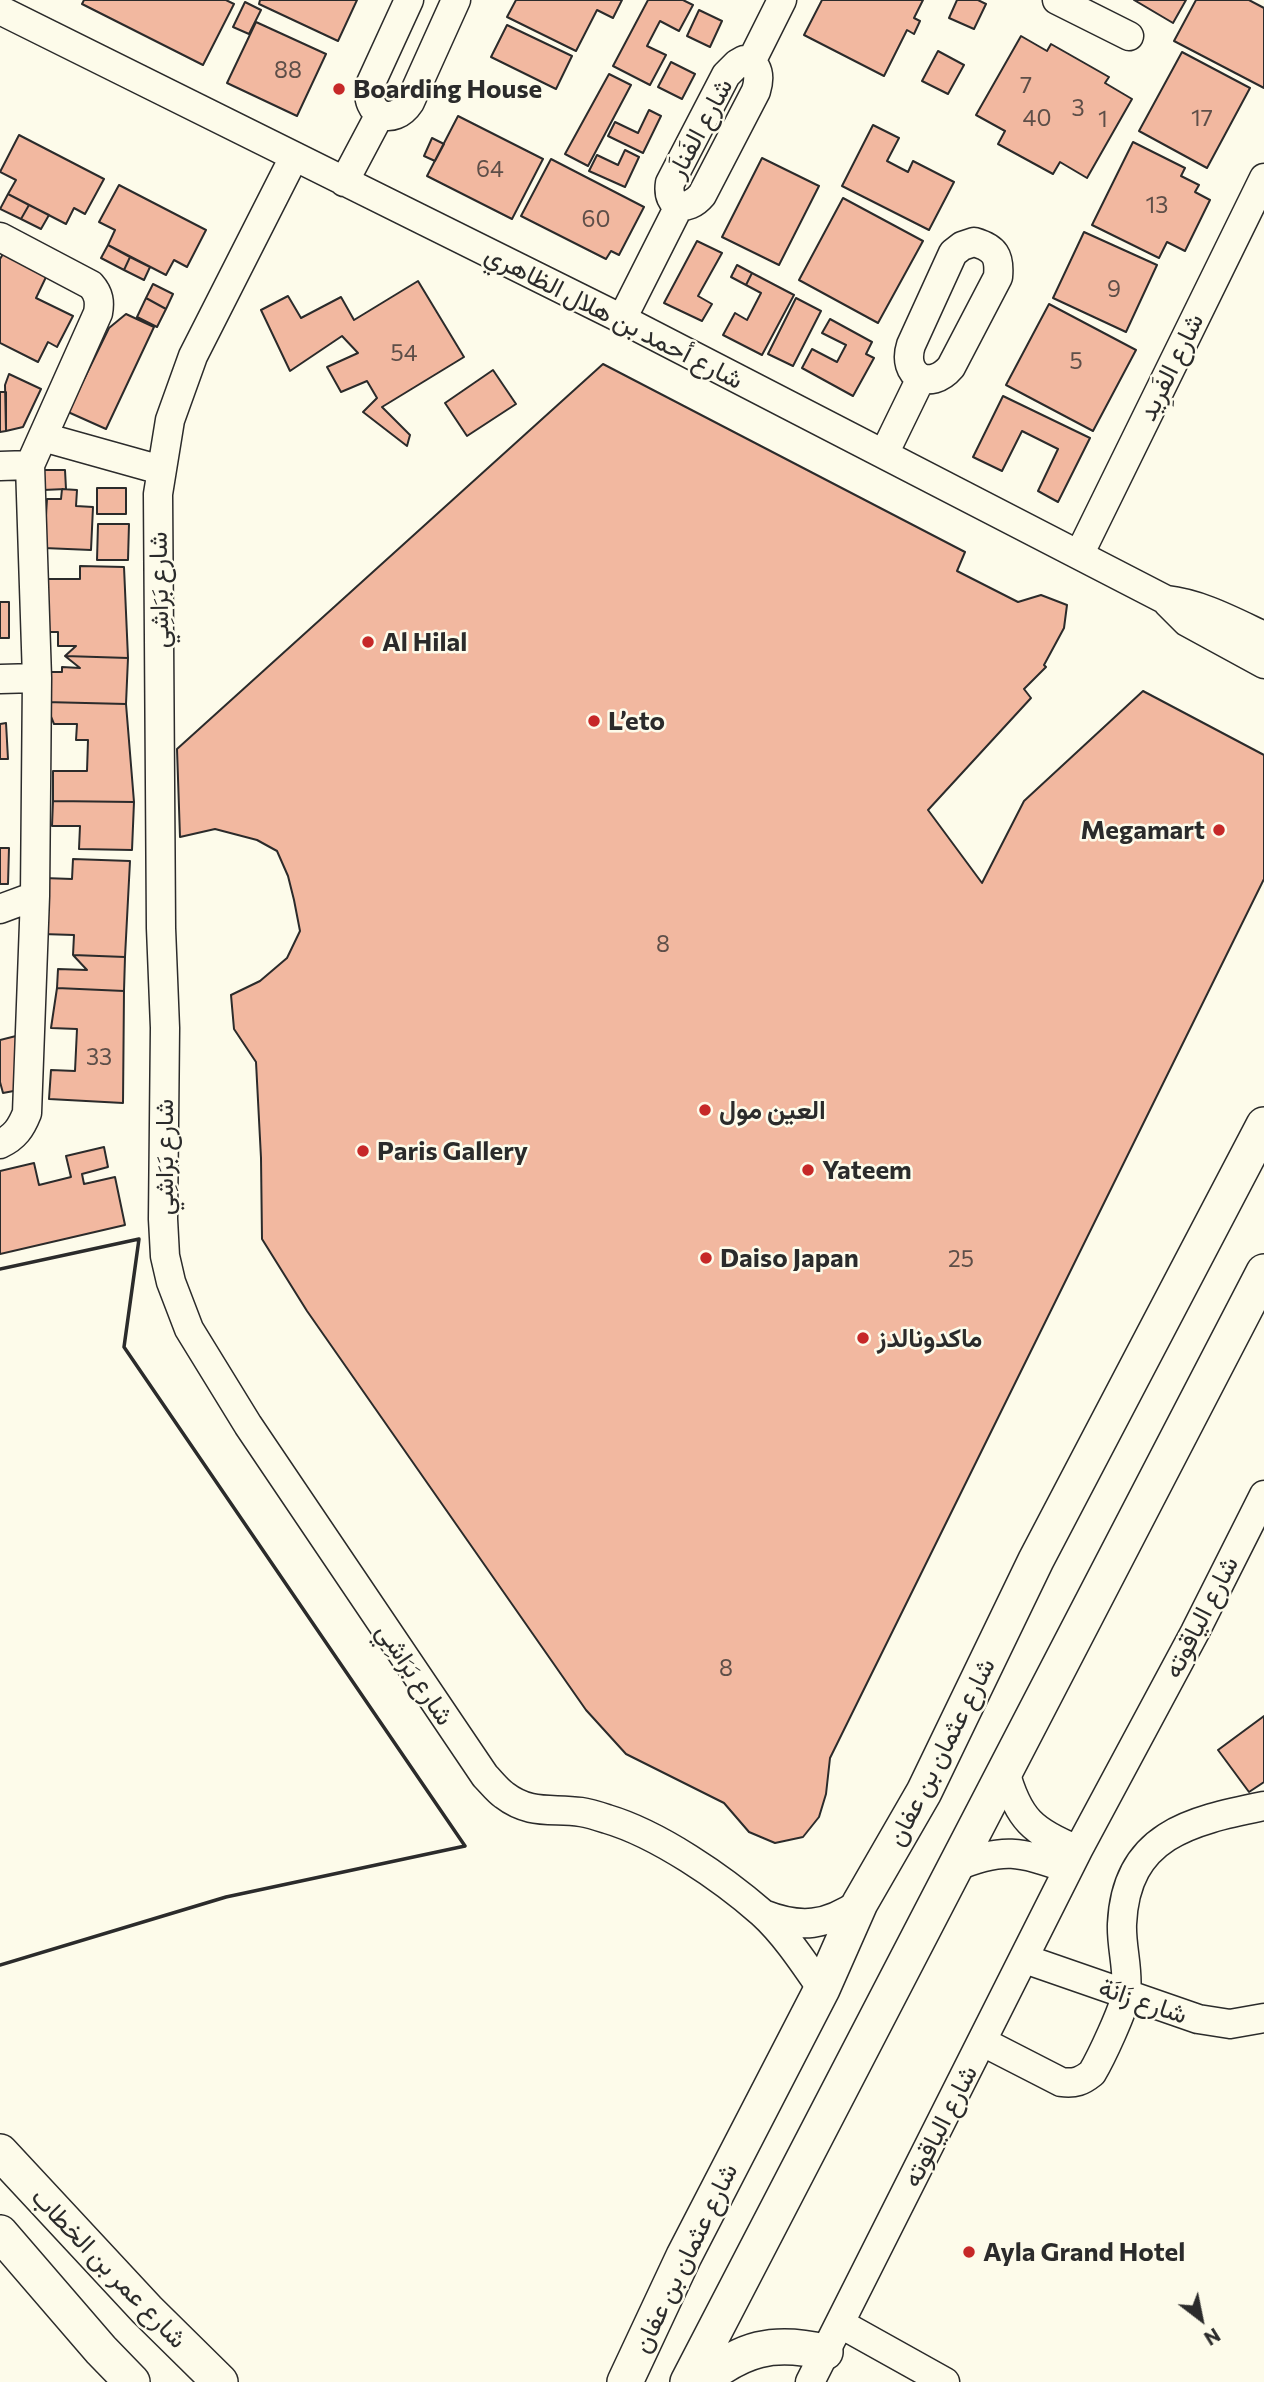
<!DOCTYPE html>
<meta charset="utf-8">
<style>
body{margin:0}
#map{position:relative;width:1264px;height:2382px;overflow:hidden;background:#fdfbea;font-family:Commissioner,sans-serif}
canvas{display:block}
.north{position:absolute;left:1166px;top:2284px;width:70px;height:70px;-webkit-text-stroke:5px #fdfbea;paint-order:stroke;rotate:148deg;font-size:19px;font-weight:700;line-height:28px;text-align:center;color:#2b2b2b}
.north::after{content:'';display:block;margin:auto;width:24px;height:32px;background:#2b2b2b;clip-path:polygon(50% 0,100% 100%,50% 72%,0 100%)}
</style>
<div id="map">
<canvas width="1264" height="2382"></canvas>
<div class="north">N</div>
</div>
<script>
const g = document.querySelector('canvas').getContext('2d');
g.lineJoin = 'round';
function paint(path, color) { g.fillStyle = color; g.fill(path, 'evenodd'); }
function strokePath(path, color, width, dash) { g.strokeStyle = color; g.lineWidth = width; g.lineCap = dash ? 'butt' : 'round'; g.setLineDash(dash || []); g.stroke(path); }
function label(font, color, halo, rows, align = 'center') {
  g.font = font + ' Commissioner,Vazirmatn,sans-serif'; g.lineWidth = 5; g.setLineDash([]); g.textBaseline = 'middle'; g.strokeStyle = halo; g.fillStyle = color; for (const [text, x, y, turn = 0] of rows) {
    g.save(); g.translate(x, y); g.rotate((+turn || 0) * Math.PI / 180); g.textAlign = isNaN(turn) ? turn : align; if (halo) g.strokeText(text, 0, 0); g.fillText(text, 0, 0); g.restore();
  }
}
const building = new Path2D(`
 M84,0h142l8,4 -31,61 -121,-61z
 M260,0h97l-19,41 -79,-37z
 M516,0h106l-9,18 -16,-8 -21,41 -69,-34z
 M648,0h35l10,5 -14,26 -19,-10 -13,25 19,9 -16,30 -37,-19z
 M822,0h101l-9,18 6,3 -6,13 -7,-4 -23,46 -80,-41z
 M957,0h21l8,4 -12,25 -25,-11z
 M1134,0h52l-13,23z
 M1196,0h53l15,8v80l-90,-47z
 M245,2l16,8 -12,24 -16,-7z
 M699,10l23,11 -12,26 -23,-11z
 M256,22l70,32 -29,62 -70,-33z
 M507,25l65,31 -16,33 -65,-32z
 M1021,36l26,15 4,-7 58,33 -4,6 27,16 -45,79 -27,-16 -7,12 -55,-30 7,-13 -29,-16z
 M938,51l26,14 -16,29 -26,-13z
 M1182,52l68,36 -43,80 -68,-37z
 M671,62l24,12 -13,25 -24,-12z
 M609,74l22,11 -43,81 -23,-12z
 M649,110l12,6 -18,37 -35,-17 7,-14 23,11z
 M458,116l85,43 -31,60 -85,-43z
 M873,125l26,13 -12,23 21,11 5,-11 41,21 -25,48 -87,-44z
 M19,135l85,44 -19,35 -11,-6 -8,16 -58,-30 8,-14 -16,-8z
 M432,138l12,6 -9,17 -11,-5z
 M1133,142l52,26 -4,8 18,9 -4,7 15,8 -25,51 -18,-9 -8,16 -67,-33z
 M625,150l14,7 -14,30 -36,-16 8,-16 21,10z
 M762,158l57,28 -40,79 -57,-28z
 M551,159l93,48 -25,48 -8,-4 -5,8 -85,-43z
 M119,185l87,45 -19,37 -13,-7 -8,15 -58,-30 7,-15 -16,-8z
 M8,194l21,11 -8,14 -21,-10z
 M843,198l80,43 -45,82 -79,-43z
 M29,205l20,10 -8,14 -20,-10z
 M1084,232l73,33 -31,67 -73,-34z
 M697,241l25,12 -24,43 14,8 -10,17 -38,-18z
 M108,245l22,12 -6,13 -23,-12z
 M3,254l44,21 -11,23 37,18 -16,31 -9,-5 -10,20 -38,-19v-84z
 M130,257l20,10 -6,13 -20,-10z
 M737,265l15,8 -6,12 -15,-8z
 M752,273l42,22 -32,60 -39,-20 12,-22 12,7 14,-27 -15,-8z
 M418,281l46,76 -82,50 28,28 -3,11 -44,-34 14,-14 -10,-17 -26,11 -14,-25 31,-14 -16,-17 -52,35 -29,-61 27,-14 13,22 40,-21 13,23z
 M153,284l20,10 -7,15 -20,-11z
 M146,298l20,11 -9,18 -20,-10z
 M796,298l25,13 -28,55 -25,-12z
 M1049,304l87,46 -43,81 -87,-46z
 M126,314l28,13 -48,102 -38,-17 41,-84z
 M830,319l42,23 -6,12 8,4 -21,38 -51,-28 10,-19 25,13 9,-17 -24,-12z
 M603,364l362,188 -8,19 61,31 23,-7 26,10 -3,23 -20,37 2,2 -22,22 7,9 -103,112 54,73 42,-82 119,-110 121,64v124l-434,879 -4,36 -7,23 -16,20 -28,6 -26,-11 -25,-29 -98,-49 -40,-44 -279,-399 -45,-72 -1,-81 -5,-96 -22,-33 -3,-34 29,-14 27,-23 13,-27 -6,-31 -6,-24 -11,-25 -20,-11 -42,-11 -35,8 -3,-88z
 M493,370l23,34 -49,32 -22,-33z
 M9,374l32,15 -18,38 -17,4 -1,-46z
 M0,392h6v39l-6,1z
 M1003,396l87,42 -32,64 -20,-11 20,-42 -36,-18 -20,40 -29,-14z
 M43,470h22l1,19 -23,1z
 M97,488h29v26h-29z
 M62,489l15,1 -1,16 17,1 -2,43 -47,-2 3,-49h14z
 M98,524h31l-1,36h-31z
 M80,566l44,1 4,91 -63,-2 11,-10h-18v-14h-20l1,-53h41z
 M0,602h9v36h-9z
 M65,656l63,2 -2,46 -81,-2 1,-30h16v-5l18,1z
 M45,702l81,2 8,98 -81,-1v-30h34l1,-31h-12l1,-16h-23z
 M6,723l2,36h-8v-35z
 M53,801l81,1 -2,48 -53,-1 1,-23h-28z
 M0,848h9l-1,36h-8z
 M73,859l57,2 -5,96 -52,-2 1,-20 -32,-1 2,-56 28,1z
 M73,955l52,2 -1,34 -67,-3 1,-19 29,1z
 M57,988l67,3 -1,112 -74,-4 2,-29 24,1 2,-42 -26,-1z
 M16,1036l10,41 -7,13 -16,3 -3,-11v-42z
 M104,1147l4,20 -26,7 2,10 31,-7 10,48 -125,29v-83l34,-8 5,22 32,-8 -5,-21z
 M1264,1716v66l-15,10 -31,-42z`);
paint(building, '#f2b8a0');
strokePath(building, '#2b2b2b', 2);
const minor = new Path2D(`
 M409,0l-39,85c-6,30 23,43 40,17l46,-102
 M1057,0l72,36
 M0,10l622,309 544,281c35,4 66,21 98,36
 M744,60c16,4 16,18 12,31l-54,104c-15,18 -36,13 -32,-12l56,-108 11,-11z
 M751,62l31,-62
 M294,157l-101,199 -23,64 -12,74 3,434 4,100 -2,191 2,37 6,26 18,47 59,96 237,351c6,6 12,14 19,19 26,20 47,13 77,17 8,1 17,4 26,7 51,15 115,59 155,94 23,21 42,50 60,76
 M344,182l36,-68
 M0,237l91,48c8,9 9,17 7,28l-68,152 7,213 -2,218 -8,217c-6,15 -12,24 -27,31
 M974,242c21,6 26,14 24,35l-47,90c-21,25 -50,9 -40,-22l42,-92 9,-7z
 M622,319l57,-113
 M43,437l118,33
 M884,454l37,-76
 M0,466l30,-1
 M1079,555l185,-377
 M1168,603l19,19 77,42
 M0,679l37,-1
 M0,909l35,-13
 M1005,1771c13,48 28,61 73,79
 M955,1867c47,-20 66,-16 113,2
 M763,1914c38,15 63,12 97,-11
 M1025,1959l173,60 32,5 34,-6
 M983,2042l78,40c14,2 21,-1 31,-9 9,-15 32,-64 34,-79 3,-24 -5,-47 -4,-70 4,-89 68,-103 142,-118
 M841,2324l104,58
 M810,2382l268,-532 117,-218 69,-137`);
const major = new Path2D(`
 M0,2152l147,158 73,72
 M0,2233l101,117 31,32
 M625,2382l59,-126 138,-267 38,-86 64,-111 112,-232 228,-435
 M688,2382l576,-1110
 M701,2382c41,-34 72,-42 124,-30`);
strokePath(minor, '#2b2b2b', 31);
strokePath(major, '#2b2b2b', 38);
strokePath(minor, '#fdfbea', 28);
strokePath(major, '#fdfbea', 35);
strokePath(new Path2D(`
 M0,1269l139,-30 -15,108 341,499 -239,51 -226,68`), '#2b2b2b', 3.5);
for (const [x, y, r, color] of [
 [339,89,7,"#c62828"],
 [368,642,7,"#c62828"],
 [594,721,7,"#c62828"],
 [1219,830,7,"#c62828"],
 [705,1110,7,"#c62828"],
 [363,1151,7,"#c62828"],
 [808,1170,7,"#c62828"],
 [706,1258,7,"#c62828"],
 [863,1338,7,"#c62828"],
 [969,2252,7,"#c62828"]
]) { const dot = new Path2D(); dot.arc(x, y, r, 0, 2 * Math.PI); g.fillStyle = color; g.fill(dot); strokePath(dot, '#fdfbea', 2.5); }
label('23px', '#5d4e48', null, [
 ["88",288,70],
 ["7",1026,85],
 ["3",1078,108],
 ["40",1037,118],
 ["17",1202,118],
 ["1",1103,119],
 ["64",490,169],
 ["13",1157,205],
 ["60",596,219],
 ["9",1114,289],
 ["54",404,353],
 ["5",1076,361],
 ["8",663,944],
 ["33",99,1057],
 ["25",961,1259],
 ["8",726,1668]
]);
label('bold 26px', '#2b2b2b', '#fdfbea', [
 ["Boarding House",353,89],
 ["Al Hilal",382,642],
 ["L’eto",608,721],
 ["Megamart",1205,830,"right"],
 ["العين مول",719,1110],
 ["Paris Gallery",377,1151],
 ["Yateem",822,1170],
 ["Daiso Japan",720,1258],
 ["ماكدونالدز",877,1338],
 ["Ayla Grand Hotel",983,2252]
], 'left');
label('26px', '#2b2b2b', '#fdfbea', [
 ["شارع الفَناَر",700,128,-62],
 ["شارع أحمد بن هلال الظاهري",614,317,27],
 ["شارع الفَرِيد",1171,367,-64],
 ["شارع بَرَاشِي",159,590,-91],
 ["شارع بَرَاشِي",164,1157,-90],
 ["شارع الياقوته",1201,1617,-63],
 ["شارع بَرَاشِي",415,1674,56],
 ["شارع عثمان بن عفان",941,1752,-63],
 ["شارع زَانَة",1143,2001,19],
 ["شارع الياقوته",940,2126,-63],
 ["شارع عثمان بن عفان",685,2258,-64],
 ["شارع عمر بن الخطاب",109,2268,46]
]);
</script>
